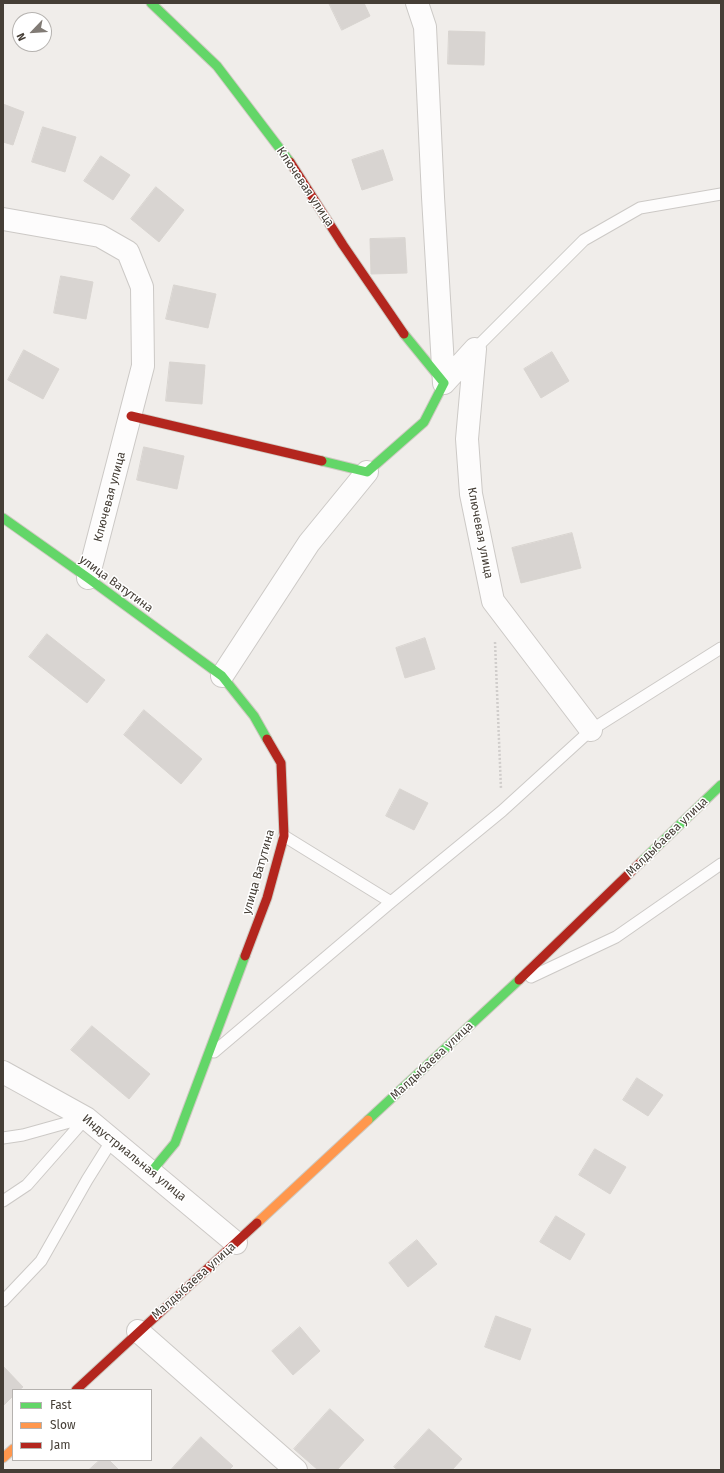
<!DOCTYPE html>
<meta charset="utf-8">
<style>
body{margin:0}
#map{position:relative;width:724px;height:1473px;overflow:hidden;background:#f0edea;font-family:"Fira Sans",sans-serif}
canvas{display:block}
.frame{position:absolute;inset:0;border:4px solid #453e36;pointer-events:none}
.legend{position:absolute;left:12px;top:1389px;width:140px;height:72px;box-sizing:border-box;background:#fff;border:1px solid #b5b2af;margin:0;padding:5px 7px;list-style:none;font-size:12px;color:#453e36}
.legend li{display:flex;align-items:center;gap:8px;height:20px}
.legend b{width:20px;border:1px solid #b5b2af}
.north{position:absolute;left:12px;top:12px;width:40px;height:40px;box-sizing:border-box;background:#fff;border:1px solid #b5b2af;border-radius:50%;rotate:245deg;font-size:11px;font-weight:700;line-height:16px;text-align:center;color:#453e36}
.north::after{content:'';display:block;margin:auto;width:14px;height:18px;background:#817b75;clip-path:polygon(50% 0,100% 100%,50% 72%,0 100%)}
</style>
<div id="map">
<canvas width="724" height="1473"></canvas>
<div class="frame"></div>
<ul class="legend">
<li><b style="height:5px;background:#63d668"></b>Fast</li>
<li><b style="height:5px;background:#ff974d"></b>Slow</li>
<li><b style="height:5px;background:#b3261e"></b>Jam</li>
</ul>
<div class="north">N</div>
</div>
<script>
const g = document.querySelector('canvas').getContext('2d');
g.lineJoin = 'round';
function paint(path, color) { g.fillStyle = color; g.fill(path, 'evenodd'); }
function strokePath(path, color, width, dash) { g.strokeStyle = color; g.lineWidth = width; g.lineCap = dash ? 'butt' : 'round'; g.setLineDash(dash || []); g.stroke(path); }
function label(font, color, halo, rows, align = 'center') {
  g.font = font + ' "Fira Sans",sans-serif'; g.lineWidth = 3; g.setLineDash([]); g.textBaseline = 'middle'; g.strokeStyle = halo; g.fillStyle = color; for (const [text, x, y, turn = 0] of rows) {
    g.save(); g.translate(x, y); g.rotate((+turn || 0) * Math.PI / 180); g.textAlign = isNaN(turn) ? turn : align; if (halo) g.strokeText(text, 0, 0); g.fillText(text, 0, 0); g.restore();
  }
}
const building = new Path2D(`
 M329,3h35l6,13 -28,14z
 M449,31l36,1 -1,33 -36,-1z
 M3,104l21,8 -11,33 -10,-3z
 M43,127l33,10 -11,35 -33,-10z
 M383,150l10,30 -31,10 -10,-30z
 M101,156l29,19 -17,25 -29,-19z
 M156,187l28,23 -25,32 -28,-23z
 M405,238l2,35 -36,1 -1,-35z
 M61,276l32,6 -7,37 -32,-6z
 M174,285l42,9 -8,34 -42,-9z
 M24,350l35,19 -16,30 -35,-19z
 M552,352l17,29 -28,17 -17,-29z
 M170,362l35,3 -3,39 -36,-3z
 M144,447l40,9 -7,33 -40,-9z
 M572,533l9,35 -60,15 -9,-35z
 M47,634l58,46 -18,23 -58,-46z
 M425,638l10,31 -30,9 -9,-30z
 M144,710l58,49 -21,25 -57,-49z
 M400,789l28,14 -14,27 -28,-14z
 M92,1026l58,48 -21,25 -58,-49z
 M637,1078l26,17 -15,21 -25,-16z
 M595,1149l31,18 -16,27 -31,-19z
 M556,1216l29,18 -15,26 -30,-18z
 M417,1240l20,24 -29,23 -19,-24z
 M496,1316l35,13 -11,31 -35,-13z
 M300,1327l20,24 -27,24 -21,-24z
 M3,1366l20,21 -4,3h-6v6l-10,10z
 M330,1409l34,31 -27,30h-19l-24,-21z
 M429,1429l33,30 -10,11h-54l-4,-3z
 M201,1437l32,29 -4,4h-58z
 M100,1460h9l10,10h-30z`);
paint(building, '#d8d4d1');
strokePath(building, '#d8d4d0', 1);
const lane = new Path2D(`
 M475,349l109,-109 56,-32 81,-14
 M284,836l107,66
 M531,977l85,-40 105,-73
 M214,1052l177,-150 111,-91 89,-81 130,-82
 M3,1138l20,-3 61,-17
 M3,1201l24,-16 59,-67
 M3,1301l38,-40 46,-81 25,-40`);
const street = new Path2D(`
 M417,3l8,24 8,170 11,186
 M3,219l97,17 28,16 14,35 1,79 -55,212
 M444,383l31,-34 -8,90 4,55 22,107 98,129
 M222,676l87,-133 58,-71
 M3,1072l83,46 150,125
 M138,1331l158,139`);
const fast = new Path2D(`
 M151,3l66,63 73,96
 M322,461l45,11 57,-50 20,-39 -40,-49
 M3,518l85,60 134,98 32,40 13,23
 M641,862l80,-77
 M368,1120l151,-140
 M151,1172l24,-29 70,-187`);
const slow = new Path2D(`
 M257,1223l111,-103
 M3,1458l10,-9`);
const jam = new Path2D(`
 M290,162l53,83 61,89
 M131,416l191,45
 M245,956l22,-58 17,-62 -3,-73 -14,-24
 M519,980l122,-118
 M76,1390l181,-167`);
strokePath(lane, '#ccc9c6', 13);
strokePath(street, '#ccc9c6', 24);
strokePath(fast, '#cec9c1', 11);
strokePath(slow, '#cec9c1', 11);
strokePath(jam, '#cec9c1', 11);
strokePath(new Path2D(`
 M495,642l6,147`), '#d0cdcb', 2.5, [2, 2]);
strokePath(lane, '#fdfcfc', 11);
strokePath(street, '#fdfcfc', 22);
strokePath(fast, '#63d668', 9);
strokePath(slow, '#ff974d', 9);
strokePath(jam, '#b3261e', 9);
label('12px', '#453e36', '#fff', [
 ["Ключевая улица",305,187,56],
 ["Ключевая улица",110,497,-75],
 ["Ключевая улица",480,533,79],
 ["улица Ватутина",116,584,36],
 ["Малдыбаева улица",667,837,-44],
 ["улица Ватутина",259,872,-74],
 ["Малдыбаева улица",432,1061,-43],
 ["Индустриальная улица",134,1158,39],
 ["Малдыбаева улица",194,1281,-42]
]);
</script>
